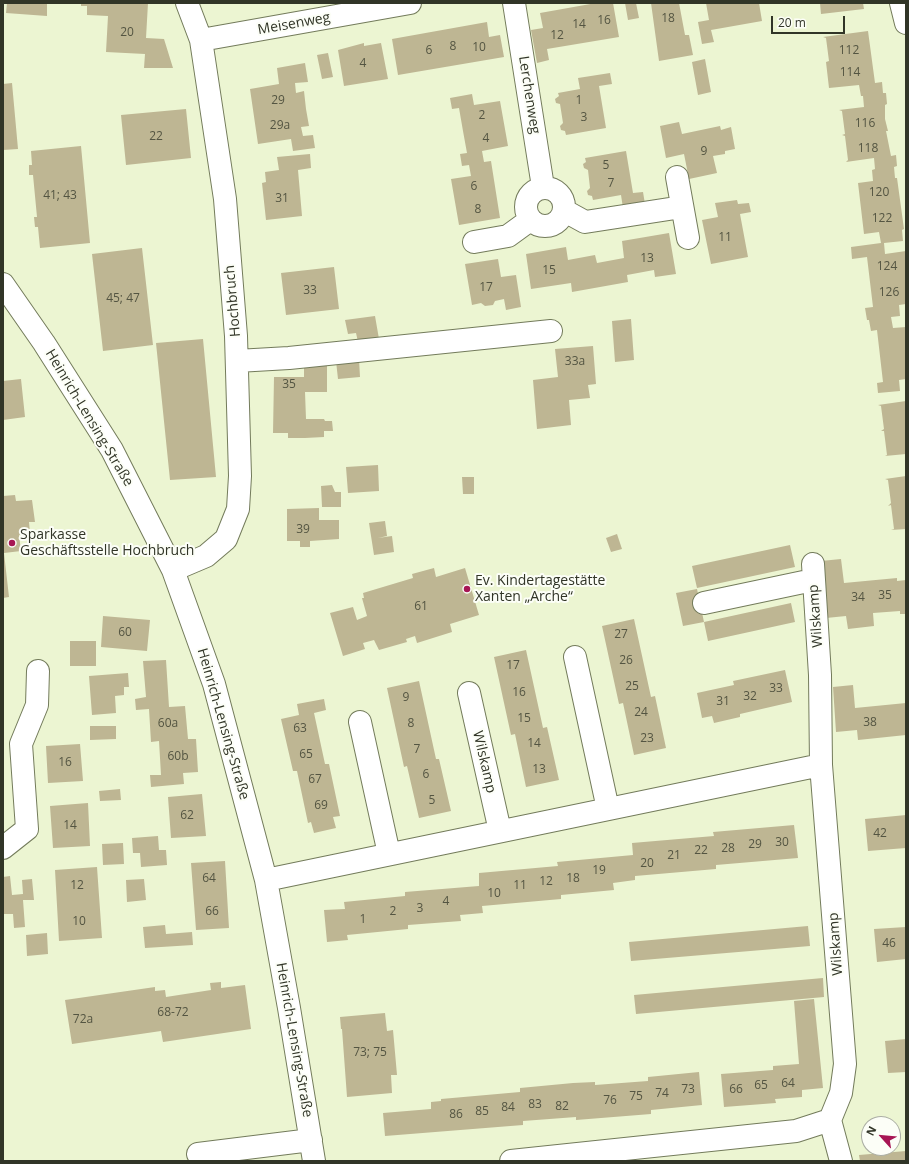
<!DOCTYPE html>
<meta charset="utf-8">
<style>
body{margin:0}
#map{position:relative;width:909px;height:1164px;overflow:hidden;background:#ecf5d2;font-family:"Open Sans",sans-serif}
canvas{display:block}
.frame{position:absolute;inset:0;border:4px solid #313527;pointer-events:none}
.north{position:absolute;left:861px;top:1116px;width:40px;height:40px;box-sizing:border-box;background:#fcfef7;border:1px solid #abaea4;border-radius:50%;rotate:297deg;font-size:11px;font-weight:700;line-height:16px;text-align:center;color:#313527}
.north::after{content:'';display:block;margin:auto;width:14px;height:18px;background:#a71654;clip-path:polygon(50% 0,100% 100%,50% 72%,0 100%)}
.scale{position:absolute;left:771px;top:16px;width:74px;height:18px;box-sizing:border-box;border:2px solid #313527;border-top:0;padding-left:5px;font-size:12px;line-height:14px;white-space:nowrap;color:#313527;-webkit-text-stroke:3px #fcfef7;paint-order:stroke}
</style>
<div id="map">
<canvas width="909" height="1164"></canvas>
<div class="frame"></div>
<div class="north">N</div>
<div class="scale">20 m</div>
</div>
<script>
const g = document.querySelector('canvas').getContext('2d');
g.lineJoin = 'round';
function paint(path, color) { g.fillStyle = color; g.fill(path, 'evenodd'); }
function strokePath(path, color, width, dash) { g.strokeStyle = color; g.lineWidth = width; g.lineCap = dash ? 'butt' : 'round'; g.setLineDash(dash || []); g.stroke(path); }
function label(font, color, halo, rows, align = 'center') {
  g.font = font + ' "Open Sans",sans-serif'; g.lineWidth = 4; g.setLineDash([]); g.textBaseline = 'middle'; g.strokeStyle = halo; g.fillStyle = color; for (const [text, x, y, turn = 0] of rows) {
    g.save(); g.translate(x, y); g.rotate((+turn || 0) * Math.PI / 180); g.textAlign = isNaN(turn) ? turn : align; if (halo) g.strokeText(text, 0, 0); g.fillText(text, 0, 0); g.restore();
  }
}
paint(new Path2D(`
 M7,3h40v13l-41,-3z
 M81,3h67l-2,35 18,1 9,29h-29l1,-14 -39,-2 2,-36 -21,-1v-9h-6z
 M596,3h17l6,34 -72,12 2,11 -12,3 -6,-33 12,-2 -3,-15z
 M625,3h11l3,15 -11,2z
 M651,3h28l6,32h4l4,20 -34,6z
 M706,3h53l3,18 -51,9 3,12 -12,2 -4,-22 11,-2z
 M820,3h43l1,6 -43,5z
 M487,22l2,15 11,-2 4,22 -106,18 -6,-36z
 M868,31l7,52 7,-1 1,11h3l1,11 -2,1v14l3,12h-2l5,25 5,-1 1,11 -3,1 1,11h2l7,51 -2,1 1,11 -19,2 1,11 21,-3v53l-7,1 1,11 -9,1 2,11 13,-1v52l-7,1 1,11 -22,2 -1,-10 6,-1 -6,-52 -6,1 -2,-11h-2l-2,-12 8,-1 -6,-50 -15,2 -1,-12 30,-4 -2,-11 -15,2 -6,-51 15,-2 -1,-11 3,-1 -1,-11 -28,4 2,-2 -3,-24 -3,-1 3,-1 -3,-23 -3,-1 25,-3 -1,-11h-2l-2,-11 -30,3 -3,-26 3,-1 -3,-23 -3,-1z
 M364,43v3l17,-3 7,36 -44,7 -6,-36z
 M328,53l5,24 -11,2 -5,-24z
 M705,59l6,33 -13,3 -6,-33z
 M305,63l3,19 -13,1 1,10 8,-2 2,18 3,17 -8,1 2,9 10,-1 2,13 -22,3 -2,-12 -33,5 -8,-55 29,-5 -2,-16z
 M610,73l2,11 -13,2 7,42 -40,7 -1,-4 -4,-1 -1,-4 3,-3 -3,-19 -4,-1 -1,-4 4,-3 -1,-3 22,-4 -2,-11z
 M12,83l6,66 -15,1v-66z
 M472,94l2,11 26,-4 8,45 -26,5 2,11 7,-1 9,57 -41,7 -8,-46 20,-3 -2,-11 -7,1 -2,-12 7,-1 -4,-22 -4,-23 -7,1 -2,-11z
 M186,109l5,49 -65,7 -5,-50z
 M679,122l3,12 38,-8 1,4 10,-3 4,22 -10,2v3l-12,2 4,17 -28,6 -5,-25 -18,4 -6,-32z
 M81,146l9,97 -50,5 -2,-21h-3l-1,-10h3l-4,-42h-4v-10h3l-1,-14z
 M626,151l7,42 10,-1 2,12 -22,4 -2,-13 -28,5 -1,-4 -4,-1 -1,-4 3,-3 -2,-18 -4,-2 -1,-4 3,-2 -1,-4z
 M310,154l1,14 -13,2 4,46 -36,4 -4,-37 4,-1 -1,-10 14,-2 -2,-13z
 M737,200l1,4 11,-1 2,9 -11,2 8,43 -37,7 -9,-44 16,-3 -3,-14z
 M669,233l7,41 -21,3 -1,-7 -27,5 1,7 -56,10 -1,-9 -40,6 -5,-35 40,-7 2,13 27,-5 2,8 27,-5 -2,-17z
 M142,248l11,97 -50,6 -11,-97z
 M498,259l3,18 15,-2 5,32 -15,3 -2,-11 -9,2 -2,4 -8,1 -4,-3 -9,2 -7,-41z
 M334,267l5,42 -53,6 -5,-42z
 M375,316l4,23 -21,3 -2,-9 -8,1 -3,-14z
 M631,319l3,41 -19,2 -3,-41z
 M203,339l13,138 -46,3 -14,-137z
 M593,346l3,38 -8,1 2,13 -21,2 2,25 -34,4 -4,-49 25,-3 -3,-28z
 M359,359l1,18 -22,2 -2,-18z
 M327,362v30h-22l1,27h18l1,2h7l1,10h-9v6l-19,1h-17v-5h-15l1,-56h30v-13z
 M21,379l4,38 -22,3v-39z
 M906,401v53l-21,2 2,-1 -3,-24h-3l3,-2 -3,-23 -3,-1z
 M378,465l1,26 -31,2 -2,-26z
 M906,476v53l-15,1 3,-1 -3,-24 -3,1 3,-3 -3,-23 -3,-1z
 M462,477h12v17h-11z
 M332,485l3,7h6v15h-19l-1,-21z
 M15,495l1,6 16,-1 3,22h-6l1,11 -11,2 2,16 -17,2 5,44 -6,1v-102z
 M319,508v12h20v19l-29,2v6h-10v-6h-13v-32z
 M385,521l2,15 -9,2 14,-2 2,16 -20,3 -5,-32z
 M617,534l5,15 -11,3 -5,-14z
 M790,545l5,22 -98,21 -5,-22z
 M841,559l3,24 53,-5v3l9,-1v34h-6v-3l-27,2 1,13 -26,3 -2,-13 -20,2 -5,-57z
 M434,568l2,9 29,-9 14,47 -29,9 2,8 -35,11 -2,-7 -9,3 1,3 -28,8 -5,-10 -11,3 2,6 -22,7 -13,-43 23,-6 4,13 10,-4 -5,-18h2l-1,-5 50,-15 -1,-4z
 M697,589l7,33 -21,4 -7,-33z
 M791,603l4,19 -87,19 -4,-19z
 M103,616l47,4 -3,31 -46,-4z
 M634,619l17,78 4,-1 11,52 -32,7 -11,-52 -4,1 -17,-78z
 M70,641h26v25h-26z
 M526,650l17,78 4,-1 12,53 -33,7 -11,-53 -4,1 -17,-78z
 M166,660l3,47 16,-1 3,33h8l2,33 -15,1 1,11 -33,3 -1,-12h11l-2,-34 -8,1 -2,-33 -13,1 -1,-11 11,-2 -3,-36z
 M785,670l7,32 -52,12v3l-26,6 -2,-7 -10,2 -5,-25 37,-8 -1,-4z
 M128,673l1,14h-5v8l-9,1 1,17 -24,2 -3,-39z
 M419,681l17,78h3l12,52 -32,7 -12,-52 -3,1 -17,-79z
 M853,685l2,23 51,-5v32l-48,5 -1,-10 -21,2 -3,-45z
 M324,699l2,11 -12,3 11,51h4l11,52 -7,1 3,11 -22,5 -3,-11 -3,1 -11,-52h-4l-12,-52 18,-4 -2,-11z
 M90,726h26v13l-26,1z
 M80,744l3,37 -35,2 -2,-37z
 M120,789l1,11 -21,1 -1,-10z
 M202,794l4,42 -35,2 -3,-41z
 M88,803l2,43 -37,2 -3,-42z
 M906,815v33l-38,3 -3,-32z
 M794,825l4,33 -82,7v4l-81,7v4l-22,3 1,7 -53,5v4l-79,7 1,7 -23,2 1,6 -53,4v4l-61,6 1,5 -21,2 -3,-32 21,-1 -1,-7 61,-6v-4l74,-6v-13l79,-7 -1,-4 76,-7 -1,-12 82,-7 -1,-4z
 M158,836l1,14h7l1,15 -26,2 -1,-14h-7l-1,-15z
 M123,843l1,21 -21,1 -1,-21z
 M225,861l4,67 -33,2 -5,-67z
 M97,867l5,71 -43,3 -4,-71z
 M10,876l2,19 11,-1 -1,-14 10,-1 2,21h-11l2,27 -11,1 -1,-14h-10v-37z
 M144,879l2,21 -19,2 -1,-22z
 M165,925l1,9 26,-2 1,13 -48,3 -2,-21z
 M808,926l2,20 -179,15 -2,-19z
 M906,927v32l-29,3 -3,-33z
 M47,933l1,21 -21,2 -1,-21z
 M823,978l1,19 -188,17 -2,-19z
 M221,982v6l24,-3 6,44 -88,13 -2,-11 -89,13 -7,-44 90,-13v4l10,-1 1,7 45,-7 -1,-7z
 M814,999l9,89 -21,2v7l-27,2 1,4 -52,4 -3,-33 52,-4v-4l26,-2 -5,-63z
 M385,1013l2,18 6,-1 4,45h-6l1,18 -45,4 -5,-68h-1l-1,-12z
 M906,1039v33l-18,1 -3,-32z
 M699,1072l3,33 -51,5v4l-75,6v-3l-53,4v4l-138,11 -2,-23 48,-4v-7l10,-1v-2l79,-7v-4l53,-5 22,-1v3l53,-4v-4z
 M906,1151v10h-46l-1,-6z`), '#beb693');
const minor = new Path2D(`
 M514,3l29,184
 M901,3l5,20
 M201,40l209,-37
 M677,177l11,61
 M526 207a19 19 0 1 1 38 0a19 19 0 1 1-38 0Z
 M565,211l20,11 97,-15
 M474,242l34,-6 22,-16
 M3,284l41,59 68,107 61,120 41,114 52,196 23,128 25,153
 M237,361l52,-3 262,-27
 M173,570l33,-14 20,-17 12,-30 2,-33 -4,-140 -11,-137 -24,-159 -14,-37
 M704,603l109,-23
 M575,657l33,152
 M469,693l31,138
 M360,722l29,132
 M3,848l24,-19 -6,-85 16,-39 1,-34
 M266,880l555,-115
 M830,1120l11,41
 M198,1154l113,-14
 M511,1161l285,-30 34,-11 11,-27 4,-29 -24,-299 -1,-90 -7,-111`);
strokePath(minor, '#737b5b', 24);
strokePath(minor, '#fff', 22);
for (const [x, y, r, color] of [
 [12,543,4,"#a71654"],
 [467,589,4,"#a71654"]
]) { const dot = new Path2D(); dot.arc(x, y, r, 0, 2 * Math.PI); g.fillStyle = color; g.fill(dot); strokePath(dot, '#fcfef7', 1.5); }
label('12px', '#545542', null, [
 ["18",668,19],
 ["16",604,21],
 ["14",579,25],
 ["20",127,33],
 ["12",557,36],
 ["8",453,47],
 ["10",479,48],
 ["6",429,51],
 ["112",849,51],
 ["4",363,64],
 ["114",850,73],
 ["29",278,101],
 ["1",579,101],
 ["2",482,116],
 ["3",584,118],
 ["116",865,124],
 ["29a",280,126],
 ["22",156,137],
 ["4",486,139],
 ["118",868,149],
 ["9",704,152],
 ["5",606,166],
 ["7",611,184],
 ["6",474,187],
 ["120",879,193],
 ["41; 43",60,196],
 ["31",282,199],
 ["8",478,210],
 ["122",882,219],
 ["11",725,238],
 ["13",647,259],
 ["124",887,267],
 ["15",549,271],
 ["17",486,288],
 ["33",310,291],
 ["126",889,293],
 ["45; 47",123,299],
 ["33a",575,362],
 ["35",289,385],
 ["39",303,530],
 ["35",885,596],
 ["34",858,598],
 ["61",421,607],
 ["60",125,633],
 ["27",621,635],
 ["26",626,661],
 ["17",513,666],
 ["25",632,687],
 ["33",776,689],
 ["16",519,693],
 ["32",750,697],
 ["9",406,698],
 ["31",723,702],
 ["24",641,713],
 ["15",524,719],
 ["38",870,723],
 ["60a",168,724],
 ["8",411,724],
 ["63",300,729],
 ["23",647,739],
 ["14",534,744],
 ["7",417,750],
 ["65",306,755],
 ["60b",178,757],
 ["16",65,763],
 ["13",539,770],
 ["6",426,775],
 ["67",315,780],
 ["5",432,801],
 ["69",321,806],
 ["62",187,816],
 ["14",70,826],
 ["42",880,834],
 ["30",782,843],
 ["29",755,845],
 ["28",728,849],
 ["22",701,851],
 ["21",674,856],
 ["20",647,864],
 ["19",599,871],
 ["64",209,879],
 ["18",573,879],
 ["12",546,882],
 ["12",77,886],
 ["11",520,886],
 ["10",494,894],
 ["4",446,902],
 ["3",420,909],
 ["66",212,912],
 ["2",393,912],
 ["1",363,920],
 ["10",79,922],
 ["46",889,944],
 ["68-72",173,1013],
 ["72a",83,1020],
 ["73; 75",370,1053],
 ["64",788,1084],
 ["65",761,1086],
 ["73",688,1090],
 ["66",736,1090],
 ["74",662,1094],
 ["75",636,1097],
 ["76",610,1101],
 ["83",535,1105],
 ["82",562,1107],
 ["84",508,1108],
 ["85",482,1112],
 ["86",456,1115]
]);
label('14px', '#313527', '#fcfef7', [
 ["Meisenweg",294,24,-10],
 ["Lerchenweg",529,95,81],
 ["Hochbruch",233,301,-95],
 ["Heinrich-Lensing-Straße",89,418,59],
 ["Wilskamp",816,616,-94],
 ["Heinrich-Lensing-Straße",223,724,74],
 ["Wilskamp",484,762,77],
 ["Wilskamp",836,944,-94],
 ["Heinrich-Lensing-Straße",294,1040,80]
]);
label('14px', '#313527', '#fcfef7', [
 ["Sparkasse",20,535],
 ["Geschäftsstelle Hochbruch",20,551],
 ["Ev. Kindertagestätte",475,581],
 ["Xanten „Arche“",475,597]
], 'left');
</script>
